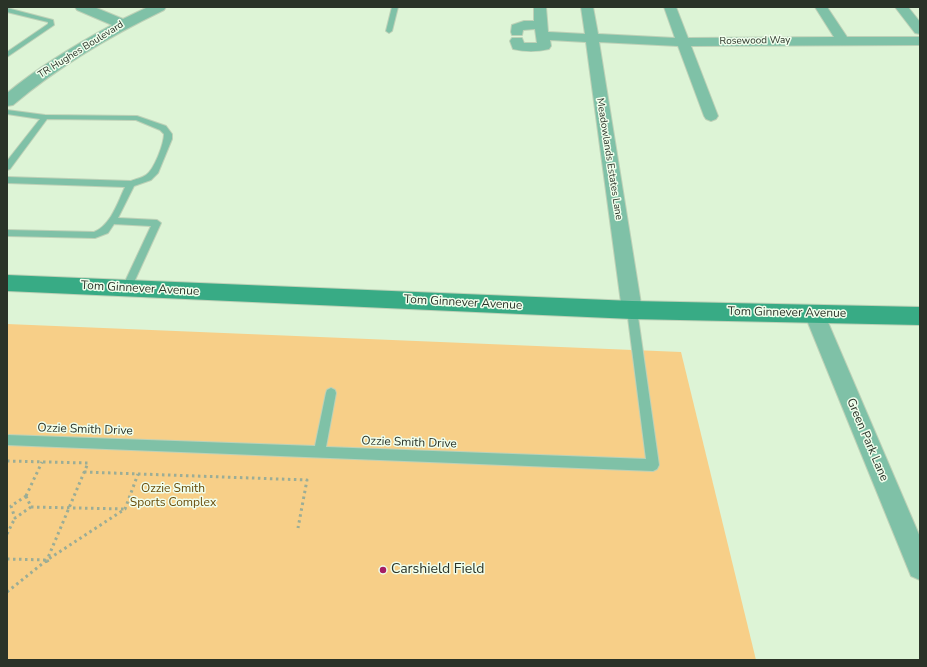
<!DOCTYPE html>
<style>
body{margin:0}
#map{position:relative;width:927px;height:667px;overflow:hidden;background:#ddf4d6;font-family:"Nunito Sans",sans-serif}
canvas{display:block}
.frame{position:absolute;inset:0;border:8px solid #2a3328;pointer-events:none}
</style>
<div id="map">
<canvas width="927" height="667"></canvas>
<div class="frame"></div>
</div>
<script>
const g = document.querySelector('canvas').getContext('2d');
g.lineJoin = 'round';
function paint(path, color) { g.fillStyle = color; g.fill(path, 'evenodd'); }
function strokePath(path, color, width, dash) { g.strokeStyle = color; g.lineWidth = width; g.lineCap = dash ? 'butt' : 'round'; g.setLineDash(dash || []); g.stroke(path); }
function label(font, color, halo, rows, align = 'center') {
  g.font = font + ' "Nunito Sans",sans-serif'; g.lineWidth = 3; g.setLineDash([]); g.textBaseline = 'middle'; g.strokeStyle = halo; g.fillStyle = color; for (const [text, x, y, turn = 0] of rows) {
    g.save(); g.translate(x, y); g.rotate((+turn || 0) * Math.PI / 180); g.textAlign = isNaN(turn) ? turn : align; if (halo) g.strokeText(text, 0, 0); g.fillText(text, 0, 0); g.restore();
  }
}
paint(new Path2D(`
 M7,324l674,28 75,308h-749z`), '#f7cf88');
const service = new Path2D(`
 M392,7h6l-6,24 -3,2 -3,-2z
 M7,8l46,12 1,5 -47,32v-5l41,-28v-2l-41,-10z
 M7,110l38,5 92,1 29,10 6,8v5l-14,34 -7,7 -17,6 -16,32 39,2 4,3 -31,68h-6l-2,-3 29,-62 -37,-2 -6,9 -13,5 -88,-2v-6l87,2c17,-7 24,-30 31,-45l-118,-4v-6l124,4c4,-2 11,-3 15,-6 8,-5 18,-31 18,-41l-4,-4 -24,-10 -89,-1 -37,50 -3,1v-9l33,-42 -33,-5z
 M632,306l3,1 2,3 22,155 -2,4 -4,2 -646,-26v-10l308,11 11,-53 1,-3 4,-2 4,2 1,3 -10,54 320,12 -19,-149 2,-3z`);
const minor = new Path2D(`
 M534,7h12l2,25 37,2 -4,-27h12l5,27 77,4 -11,-31h12l12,31 146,-1 -19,-30h12l20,30h73v8l-229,1 27,70 -2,3 -5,2 -5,-2 -2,-3 -26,-70 -79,-4 43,268 -3,6 -7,2 -7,-2 -3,-6 -36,-268 -36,-2 1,6 -2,3c-13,3 -23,3 -36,0l-3,-8 2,-3h10l2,5h13l-2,-14 -12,1 -1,5h-10l-1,-3 1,-7 12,-4h10z
 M895,7h13l12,15v12l-5,-1z
 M814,305l7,2 3,6 96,224v43l-9,-4 -107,-263 3,-6z`);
const tertiary = new Path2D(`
 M75,7h19l29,12 25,-12h18l-2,3c-54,26 -105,56 -151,95l-6,1v-13c33,-27 68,-48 105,-68l-35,-15z`);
const secondary = new Path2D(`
 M7,275l625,26 288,6v18l-288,-6 -625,-28z`);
strokePath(service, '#bdd1b7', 2);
strokePath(minor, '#bdd1b7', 2);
strokePath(tertiary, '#bdd1b7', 2);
strokePath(secondary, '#bdd1b7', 2);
strokePath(new Path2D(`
 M7,461l81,2 -41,97
 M84,472l223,8 -9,48
 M26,496l16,-34
 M26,496l5,11 -16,11 -4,-12z
 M31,507l93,2
 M7,534l8,-16
 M7,559l39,1
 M47,560l2,4
 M7,592l40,-32 78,-51 13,-35`), '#9bad96', 3, [2.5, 3.5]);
paint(service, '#7fc1a7');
paint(minor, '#7fc1a7');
paint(tertiary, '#7fc1a7');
paint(secondary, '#38ab85');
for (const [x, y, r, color] of [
 [383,570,4,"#a61e65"]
]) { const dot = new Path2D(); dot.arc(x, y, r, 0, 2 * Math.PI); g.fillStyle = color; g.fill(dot); strokePath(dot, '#f0feec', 1.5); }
label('10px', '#2a3328', '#f0feec', [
 ["Rosewood Way",755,41,-1],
 ["TR Hughes Boulevard",81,50,-32],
 ["Meadowlands Estates Lane",609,159,81]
]);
label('12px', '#2a3328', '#f0feec', [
 ["Tom Ginnever Avenue",140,289,3],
 ["Tom Ginnever Avenue",463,303,3],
 ["Tom Ginnever Avenue",787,313,1],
 ["Ozzie Smith Drive",85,430,2],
 ["Green Park Lane",867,440,67],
 ["Ozzie Smith Drive",409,443,2]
]);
label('12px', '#694c0a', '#f0feec', [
 ["Ozzie Smith",173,489],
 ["Sports Complex",173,503]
]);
label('14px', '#2a3328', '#f0feec', [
 ["Carshield Field",391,570]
], 'left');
</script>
